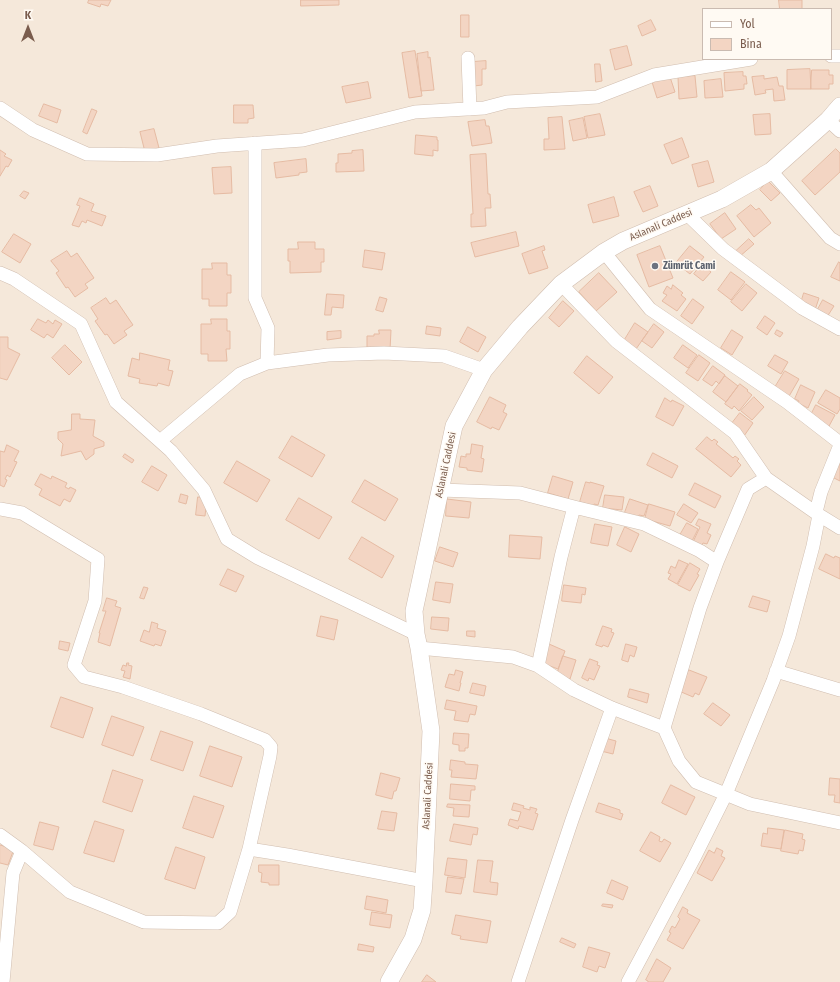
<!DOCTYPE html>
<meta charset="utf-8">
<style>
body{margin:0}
#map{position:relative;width:840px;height:982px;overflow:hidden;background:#fdf6ec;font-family:"Fira Sans Condensed",sans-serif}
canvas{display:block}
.legend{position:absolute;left:702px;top:8px;width:130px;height:52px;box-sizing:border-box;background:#fffaf3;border:1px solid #cabbb1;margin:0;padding:5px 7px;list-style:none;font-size:12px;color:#7a5c4d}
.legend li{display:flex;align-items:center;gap:8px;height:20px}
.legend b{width:20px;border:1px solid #cabbb1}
.north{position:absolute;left:8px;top:8px;width:40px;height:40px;-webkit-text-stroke:3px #fffaf3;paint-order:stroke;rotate:0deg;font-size:11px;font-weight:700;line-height:16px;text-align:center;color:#7a5c4d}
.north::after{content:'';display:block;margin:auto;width:14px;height:18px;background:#7a5c4d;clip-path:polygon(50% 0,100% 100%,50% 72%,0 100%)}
</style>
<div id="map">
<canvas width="840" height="982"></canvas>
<ul class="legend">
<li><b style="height:5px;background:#fff"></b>Yol</li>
<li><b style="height:11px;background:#f3d5c3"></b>Bina</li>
</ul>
<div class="north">K</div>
</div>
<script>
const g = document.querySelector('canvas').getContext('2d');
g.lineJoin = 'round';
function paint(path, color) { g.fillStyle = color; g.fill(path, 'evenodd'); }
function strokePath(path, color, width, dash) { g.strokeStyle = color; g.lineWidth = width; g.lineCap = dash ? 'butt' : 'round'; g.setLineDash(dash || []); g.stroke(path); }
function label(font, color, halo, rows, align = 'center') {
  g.font = font + ' "Fira Sans Condensed",sans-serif'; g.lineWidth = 3; g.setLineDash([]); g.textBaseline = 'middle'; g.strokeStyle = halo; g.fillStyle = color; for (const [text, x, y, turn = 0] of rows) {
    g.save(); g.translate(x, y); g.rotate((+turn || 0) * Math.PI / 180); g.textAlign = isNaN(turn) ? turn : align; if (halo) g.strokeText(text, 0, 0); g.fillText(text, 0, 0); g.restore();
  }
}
paint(new Path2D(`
 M0,0h840v982h-840zM703,9h128v50h-128z`), '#f5e8da');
const building = new Path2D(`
 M89,0h22l-3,6 -7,-2 -1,3 -12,-4z
 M301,0h38v5l-38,1z
 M779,0h23v9h-22z
 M461,15h8v22h-8z
 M651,20l5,10 -14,6 -4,-10z
 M627,46l5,19 -17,5 -5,-20z
 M415,51l7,45 -13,2 -7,-45z
 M428,52v6l2,-1 4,33 -13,1 -4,-37z
 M486,61v8h-4v16l-8,1 -1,-24z
 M595,64h5l2,17 -6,1z
 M810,69l1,20h-24v-19z
 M812,70h17v5h4v9h-4v5h-18z
 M743,72v4h3l1,8h-3v5l-19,2 -1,-18z
 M695,76l2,21 -18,2 -1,-22z
 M764,76v3l13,-2 2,9h4l2,14 -11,1 -1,-12 -8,1 1,3 -11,2 -3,-18z
 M670,77l5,15 -18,6 -5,-16z
 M721,79l2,18 -18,1 -1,-17z
 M368,82l3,16 -25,5 -4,-16z
 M44,104l17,6 -4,13 -18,-7z
 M234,105h19l1,13 -6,1v4h-14z
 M92,109l5,2 -10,23 -4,-2z
 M600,114l5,21 -17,3 -4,-21z
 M770,114l1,20 -16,1 -2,-20z
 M562,117l3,32 -21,1v-11h5l-1,-21z
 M583,118l4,20 -14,3 -4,-20z
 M485,120l1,6h3l3,17 -20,3 -4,-24z
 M154,129l5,19 -14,4 -5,-20z
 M416,135l21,2v3h1v11l-5,-1v6l-18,-2z
 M682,138l7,19 -17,7 -8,-19z
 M836,149l4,4v19l-25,23 -13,-14z
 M0,150l6,4 -2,2 8,4 -4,7 -2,-1 -6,10z
 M363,150l1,21 -28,1v-9h2v-9l14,-1v-2z
 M486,154l2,40h2l1,14h-6l1,18 -15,1v-13h2l-3,-59z
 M306,159l1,13 -8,1v2l-23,3 -2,-15z
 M708,161l6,21 -16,5 -6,-22z
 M231,167l1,26 -18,1 -2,-26z
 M768,181l12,12 -9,8 -11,-11z
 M650,186l8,20 -15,6 -9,-20z
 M24,191l5,2 -4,6 -5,-3z
 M614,197l5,19 -26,7 -5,-18z
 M80,198l14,6 -3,7 15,5 -4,10 -15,-6 -1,3 -4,-2 -3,6 -7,-2 8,-19 -3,-1z
 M751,205l5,5 3,-2 12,15 -17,14 -17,-21z
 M725,213l11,16 -15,10 -11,-15z
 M516,232l3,14 -44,11 -4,-14z
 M14,234l17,10 -11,19 -18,-11z
 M749,239l5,5 -15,13 -4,-5z
 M298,242h17v7h9v13h-3v10l-31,1v-12h-2v-12h10z
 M544,246l1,4 -3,1 6,17 -19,6 -7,-20z
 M660,246l13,32 -24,9 -12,-32z
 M690,246l14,11 -14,17 -14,-11z
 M365,250l20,3 -3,17 -19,-3z
 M67,251l4,6 6,-4 17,25 -9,6 3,4 -13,9 -7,-10 -2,1 -10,-15 3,-2 -8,-10z
 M839,262l1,1v18l-9,-4z
 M212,263h15v12h4v18h-4v13h-18v-7h-7v-30h10z
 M702,264l9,8 -8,9 -9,-7z
 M731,272l14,10 -14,18 -13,-10z
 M599,273l18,19 -21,19 -17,-19z
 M746,284l11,9 -15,18 -11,-9z
 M673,285l10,8 -2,2 5,4 -9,12 -15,-10 5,-6 -4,-2 4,-7 4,3z
 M804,293l15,5 -4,12 -14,-7z
 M327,294l17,1 -1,13 -11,-1 -1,8h-6z
 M380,297l7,2 -4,13 -7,-2z
 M106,298l4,6 6,-4 17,25 -9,6 3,4 -13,9 -7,-10 -2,1 -10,-14 3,-2 -7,-11z
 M693,299l11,8 -12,17 -11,-8z
 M823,300l11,6 -7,11 -10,-6z
 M563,301l11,10 -15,16 -10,-9z
 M765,316l10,7 -8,12 -10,-7z
 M38,319l8,4 2,-3 5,4 2,-4 7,4 -9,14 -6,-4 -3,4 -13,-8z
 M211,319h16v12h3v18h-4l1,12h-19v-7h-7v-30h10z
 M635,323l13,9 -12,17 -12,-8z
 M654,324l10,8 -12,16 -10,-7z
 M427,326l14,2 -1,8 -14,-2z
 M468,327l18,10 -8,15 -18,-10z
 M379,330h12l-1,20 -23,-1v-13h7v-2h5z
 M732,330l11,7 -11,18 -11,-7z
 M777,330l6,3 -3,4 -5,-3z
 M341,331v7l-14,2v-8z
 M0,337h8v11l12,6 -13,26 -7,-2z
 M65,345l17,17 -13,13 -17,-17z
 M683,345l14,10 -9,13 -14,-10z
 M140,353l30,7 -2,10 5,1 -4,15 -11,-3 -1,3 -18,-3 1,-4 -12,-3 4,-18 7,2z
 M699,355l11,8 -12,18 -12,-8z
 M775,355l13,7 -7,12 -13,-8z
 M587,356l26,21 -14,17 -25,-21z
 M713,366l12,9 -6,9 -3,-3 -4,5 -9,-6z
 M785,371l14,8 -11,19 -14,-9z
 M725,376l13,10 -12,16 -13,-10z
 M740,384l8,6 -1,1 5,4 -13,16 -5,-5 -2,3 -7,-5z
 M801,385l14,7 -7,16 -10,-5 1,-2 -4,-2z
 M826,390l14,8v11l-3,5 -19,-11z
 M490,397l16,8 -3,7 4,2 -8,16 -7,-3 -1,2 -14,-7z
 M754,397l10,10 -12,13 -11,-9z
 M665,398l6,4 1,-2 12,6 -11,20 -17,-9z
 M816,405l19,10 -7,13 -18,-11z
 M740,413l13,10 -9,13 -14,-10z
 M72,414h8v5l15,1 -2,16 11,6v4l-10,3v5l-8,6 -5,-9 -20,5 2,-12 -5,-5v-7l13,-2z
 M292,436l33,19 -13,22 -33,-19z
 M707,437l5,4 2,-2 4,3 -2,2 17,14 2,-2 4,3 -2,2 4,4 -10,12 -35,-28z
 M472,444l11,2 -2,12 3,1 -2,13 -15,-2v-2l-8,-1 2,-11 5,1v-3h4z
 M7,445l12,6 -5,10 3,1 -7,15 -3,-2 -2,4 2,1 -3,7 -4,-2v-34l4,1z
 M653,453l25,13 -6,12 -25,-13z
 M125,454l9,6 -2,3 -9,-6z
 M237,461l33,19 -13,22 -33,-19z
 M840,463v18l-8,-4z
 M152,466l15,9 -9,16 -16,-9z
 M41,474l10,5 1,-3 15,7 -2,4 4,2 1,-2 6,3 -6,12 -6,-3 -4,7 -21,-11 3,-6 -7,-4z
 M553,476l20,6 -5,17 -20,-6z
 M365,480l33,19 -13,22 -33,-19z
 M586,482l4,1v-1l14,4 -6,19 -4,-1v2l-14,-4z
 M695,483l26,13 -6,12 -26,-13z
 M181,494l7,2 -2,8 -7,-2z
 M605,495l19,2 -2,13 -19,-2z
 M198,497l9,1 -2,18 -9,-1z
 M299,498l33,19 -13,22 -33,-19z
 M447,499l24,3 -2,16 -23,-2z
 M630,499l18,6 -4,11 -5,-1 -1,4 -14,-4z
 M649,504l26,8 -5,14 -25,-7z
 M684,504l14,9 -7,10 -14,-8z
 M699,519l12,5 -4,9 4,2 -4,9 -4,-1 -3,5 -8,-4 8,-17 -4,-2z
 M687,523l11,6 -7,14 -12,-6z
 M595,524l17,3 -4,19 -17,-3z
 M625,527l14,7 -8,18 -14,-7z
 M510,535l32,2 -2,22 -31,-2z
 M362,537l32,19 -12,22 -33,-19z
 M440,547l18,6 -5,14 -18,-6z
 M826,554l8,4 1,-2 5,2v21l-21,-10z
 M679,560l9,4 -11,20 -9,-5 3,-5 -3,-1 3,-7 4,2z
 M690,563l10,6 -3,5 2,1 -9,16 -12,-6z
 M228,569l16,7 -8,16 -16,-7z
 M436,582l17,2 -3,19 -17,-3z
 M564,585l22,3 -1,7 -3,-1 -1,9 -19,-2z
 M144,587l4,1 -4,11 -4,-1z
 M753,596l17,5 -3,11 -18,-5z
 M107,598l10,3 -2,5 6,2 -11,38 -12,-4 2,-9h-1l7,-22h-3z
 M321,616l17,4 -4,20 -17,-4z
 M432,617l17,1 -1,13 -17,-2z
 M152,622l6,2 -1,4 9,3 -5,15 -6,-2 -1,2 -14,-5 4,-11 5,2z
 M603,626l9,3 -1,3 3,1 -6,14 -5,-2 -1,2 -6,-2z
 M467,631h8v6l-8,-1z
 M60,641l10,2 -2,8 -9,-2z
 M549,644l16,7 -7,18 -16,-6z
 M626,644l11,3 -3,10 -4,-2 -2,7 -6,-2z
 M563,656l13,4 -6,19 -13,-4z
 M590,659l8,3 -1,3 3,1 -6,14 -5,-2 -1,3 -6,-3z
 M127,663h2l-1,2 4,1 -2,13 -7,-2 2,-6 -4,-1 2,-5 3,1z
 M456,670l7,2 -3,11h1l-2,8 -14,-4 4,-13 5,1z
 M689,670l18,7 -8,18 -4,-2 -2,4 -14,-6z
 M473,683l13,3 -2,10 -14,-3z
 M630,689l19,5 -2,9 -19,-6z
 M61,697l32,11 -10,30 -32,-11z
 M447,700l30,6 -2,9 -5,-1 -2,8 -14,-2 2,-9 -11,-2z
 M713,703l17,12 -9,11 -17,-12z
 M112,716l32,11 -11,29 -31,-11z
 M161,731l32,11 -10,29 -32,-11z
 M454,733l15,1 -1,14h-3v3h-6v-6l-6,-1z
 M605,738l11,3 -3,13 -12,-3z
 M210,746l32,11 -10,30 -32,-11z
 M451,760l14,2v2l13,1 -2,14 -25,-2 1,-7h-2z
 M113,770l30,10 -11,32 -29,-10z
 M381,773l19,5 -4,13h-2l-2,8 -16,-4z
 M830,778l10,1v24l-6,-1 1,-7h-6z
 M451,784l24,2v4h-4l-1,11 -20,-2z
 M671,785l24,12 -9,18 -24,-12z
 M194,796l30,10 -11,32 -30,-10z
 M514,803l10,3 -1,2 7,2v-3l7,2 -2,4 3,1 -5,16 -14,-4 -1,3 -10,-4 2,-6 8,2 3,-9 -9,-2z
 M599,803l21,7v3l3,1 -2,6 -25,-8z
 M448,804l22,1 -1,12 -16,-1 1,-8 -7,-1z
 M382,811l15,2 -3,18 -16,-2z
 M95,821l29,9 -10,32 -30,-9z
 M40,822l19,5 -6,23 -19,-5z
 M454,824l24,4 -1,7 -4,-1 -2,11 -21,-4z
 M768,828l16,2 -3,19 -20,-3 2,-13 4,1z
 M785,830l18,4 -1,5 3,1 -2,11 -4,-1 -1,4 -17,-3z
 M651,832l9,5 -1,4 3,1 2,-3 7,4 -11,19 -20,-11z
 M0,845l14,4 -6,16 -8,-2z
 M176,847l29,10 -10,32 -30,-10z
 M717,848l6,3 -2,5 4,2 -13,23 -15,-8 12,-23 5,3z
 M448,858l19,2 -2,18 -20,-3z
 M478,860l15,1 -3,21 8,1 -1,12 -23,-3z
 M259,865h20v20h-10v-2l-8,-1 1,-9 -3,-1z
 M448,877l16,2 -3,15 -15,-2z
 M612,880l16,7 -5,13 -16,-7z
 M367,896l21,4 -2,13 -21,-4z
 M603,904l10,1 -1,3 -10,-2z
 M683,907l5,3 -1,3 13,7 -17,29 -16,-9 4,-7 -2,-1 3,-6 3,2 5,-9 -2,-2z
 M372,912l20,3 -2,13 -20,-3z
 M456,915l35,6 -4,22 -27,-4 1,-3 -9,-2z
 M562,938l14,6 -2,4 -14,-6z
 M359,944l15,3 -1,5 -15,-2z
 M589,947l21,6 -5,15 -6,-2 -2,6 -14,-5z
 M657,959l14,9 -8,14h-15v-1l-2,-1z
 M427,975l9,7h-14z`);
paint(building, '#f3d5c3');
strokePath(building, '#e6bba3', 1);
const minor = new Path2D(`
 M831,56h9
 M468,58l2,51
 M0,108l33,22 54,24 70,1 60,-9 86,-6 112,-28 69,-4 23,-6 90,-5 57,-22 97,-16
 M828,120l12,11
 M255,143v155l13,30 -1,35
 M771,171l59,67 10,6
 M687,214l36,35 79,59 38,21
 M604,252l46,57 137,93 53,41
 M0,273l14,6 67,45 35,78 55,49 33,39 23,49 31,19 158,76
 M561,284l55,57 119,92 31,45
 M160,441l80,-67 27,-11 61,-8 56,-2 60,3 40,14
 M441,490l79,3 54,14 -13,50 -23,109
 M574,507l70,17 56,27 17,11 -17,46 -36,120
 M0,509l22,4 76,46 -3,42 -21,64 10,12 39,10 78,27 64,26 6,7 -1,9 -21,93
 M816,512l5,-20 19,-47
 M819,515l21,13
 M419,648l94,9 25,9 36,24 38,18 52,20 15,33 17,21 54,22 90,19
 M776,671l64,19
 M0,835l22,16 48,41 74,30 74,1 12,-11 19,-63 38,6 137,26
 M3,982l10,-109 9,-22
 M518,982l54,-162 40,-112
 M628,982l66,-124 32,-64 47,-113 16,-45 24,-90 6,-31 -53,-37 -18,11 -31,73`);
const tertiary = new Path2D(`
 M389,982l24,-43 9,-29 2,-29 7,-150 -12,-83 -3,-14 -2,-23 40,-185 30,-56 36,-43 41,-43 43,-32 19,-11 99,-42 49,-28 57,-51 12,-14`);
strokePath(minor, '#d1beb0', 14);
strokePath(tertiary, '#d1beb0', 18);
strokePath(minor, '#fff', 13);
strokePath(tertiary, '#fff', 17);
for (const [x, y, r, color] of [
 [655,266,4,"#6b7280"]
]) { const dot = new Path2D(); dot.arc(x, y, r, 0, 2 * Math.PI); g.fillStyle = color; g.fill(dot); strokePath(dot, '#fffaf3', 1.5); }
label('10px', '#7a5c4d', '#fffaf3', [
 ["Aslanali Caddesi",661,225,-23],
 ["Aslanali Caddesi",446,465,-78],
 ["Aslanali Caddesi",428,796,-87]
]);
label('bold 10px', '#5b616d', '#fffaf3', [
 ["Zümrüt Cami",663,266]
], 'left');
</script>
